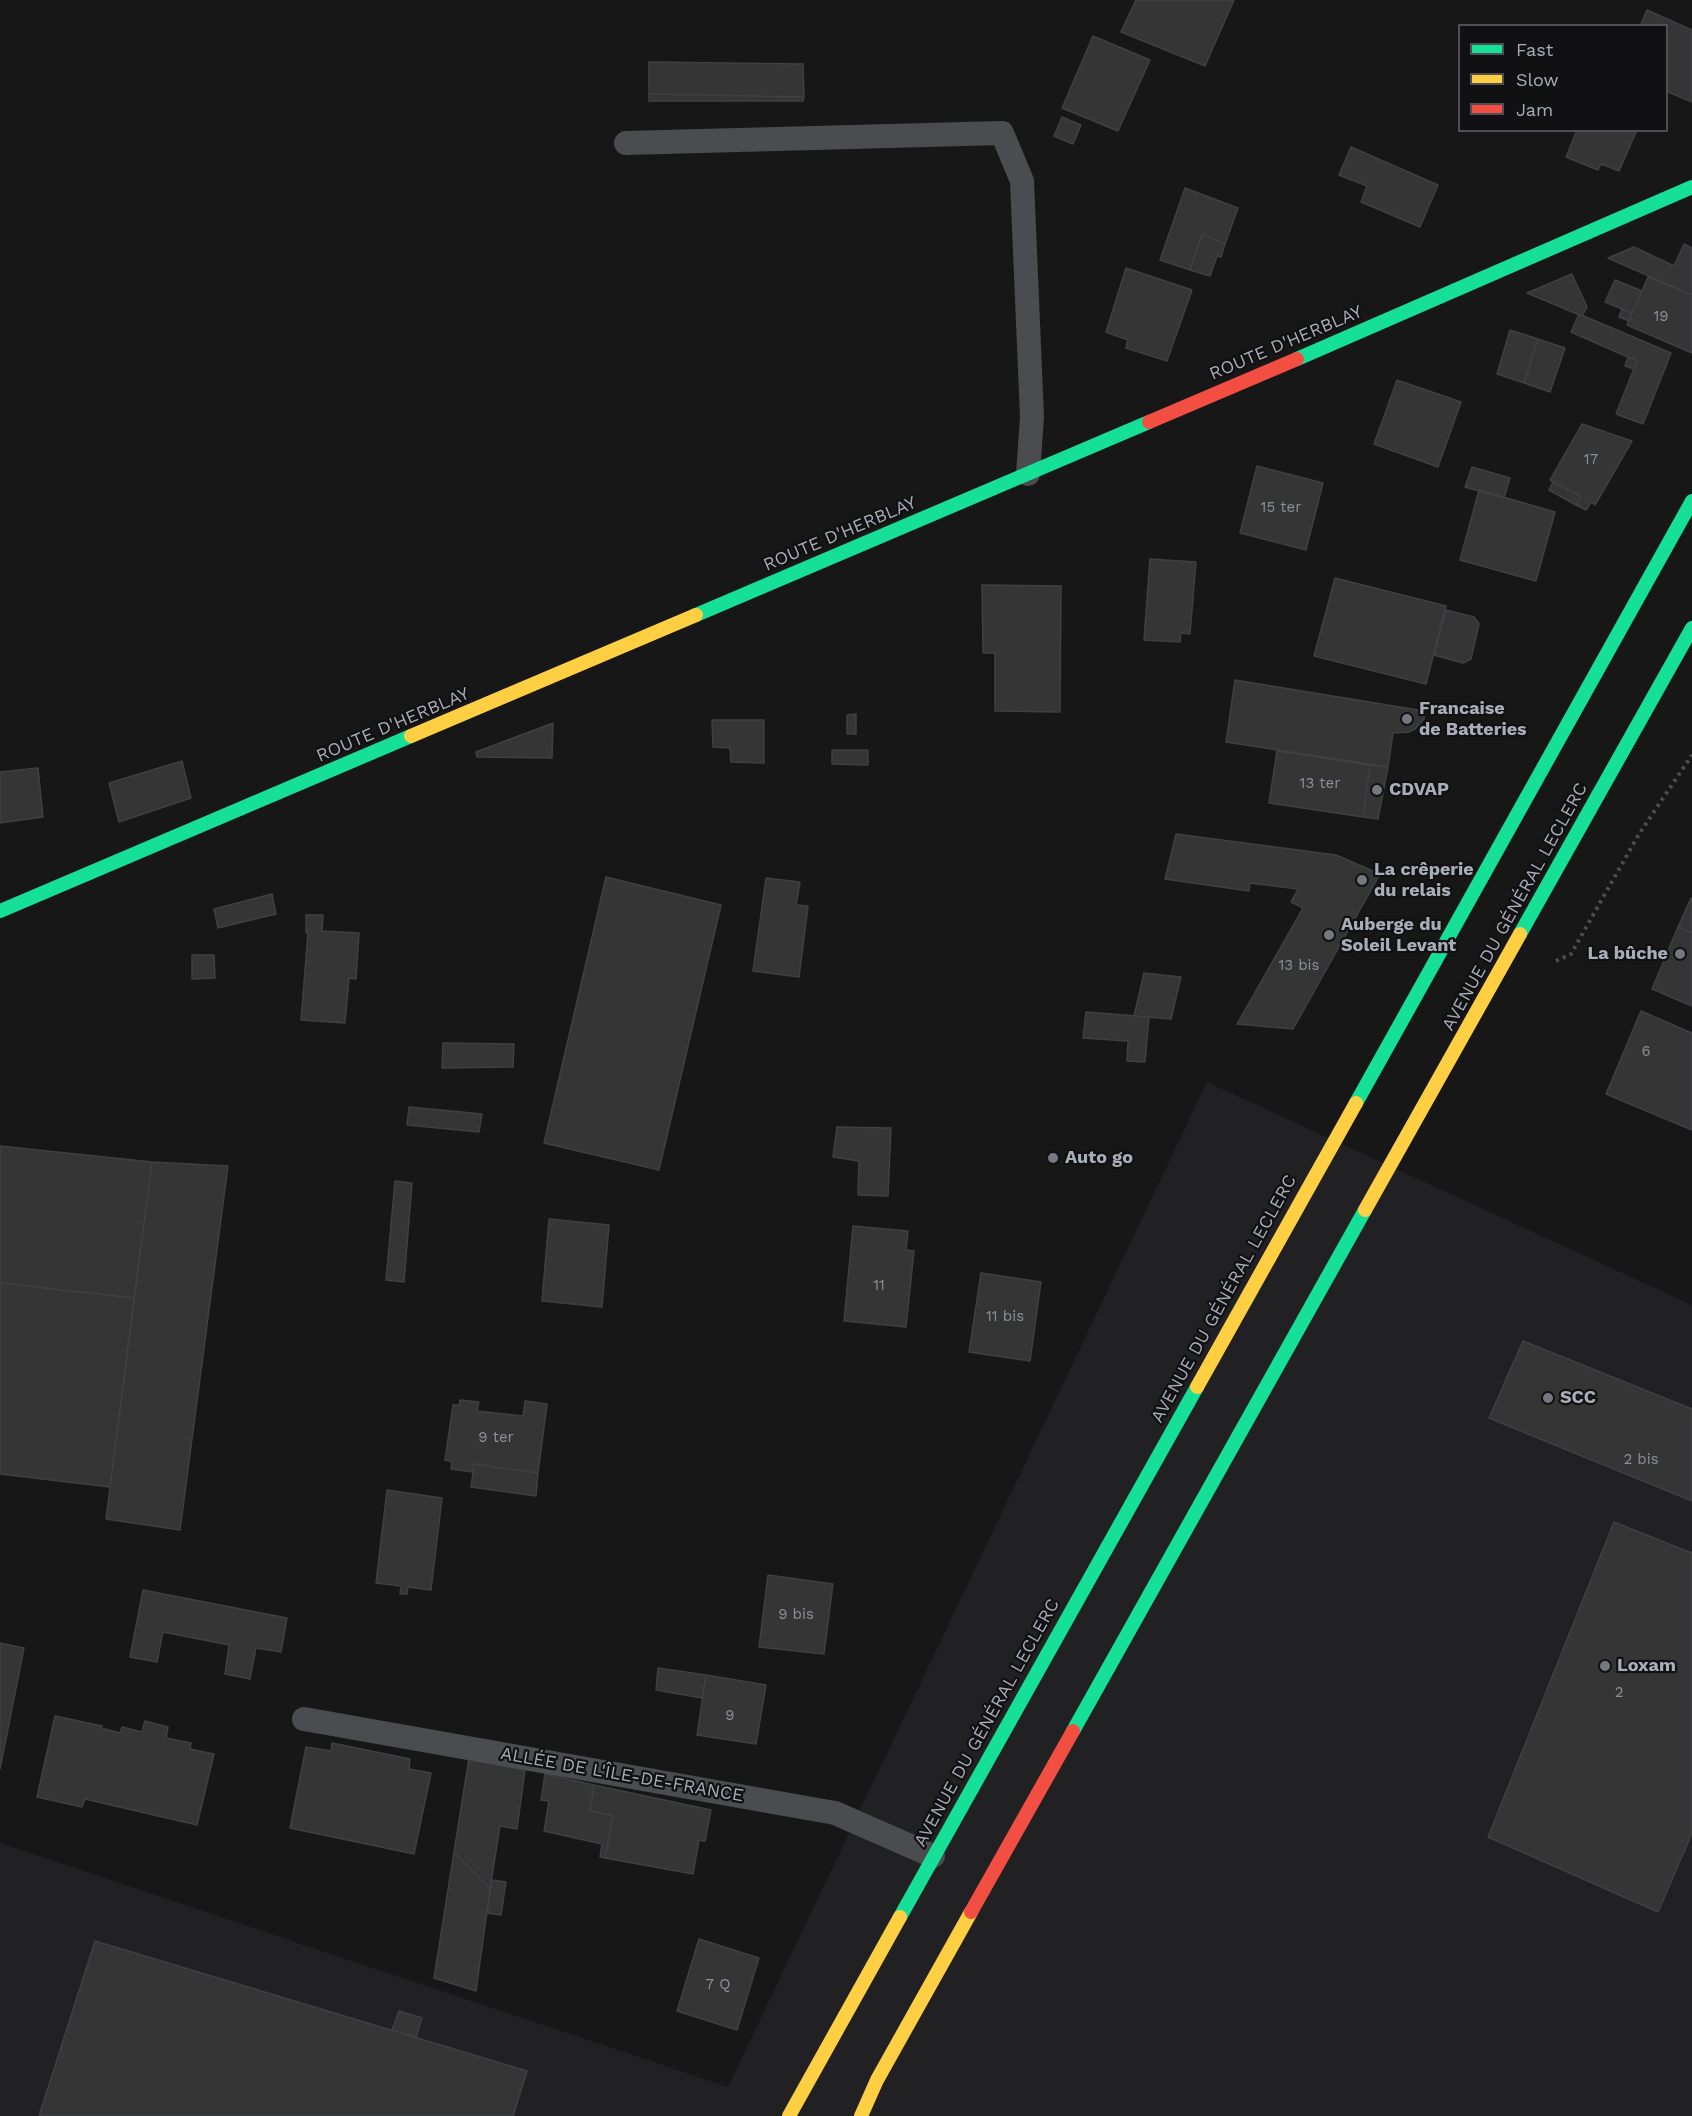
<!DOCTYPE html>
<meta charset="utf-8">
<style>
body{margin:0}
#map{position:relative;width:1692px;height:2116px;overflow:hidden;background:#171717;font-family:"Work Sans",sans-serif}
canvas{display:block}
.legend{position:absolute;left:1458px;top:24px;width:210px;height:108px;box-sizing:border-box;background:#111113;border:2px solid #4d4f55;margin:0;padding:8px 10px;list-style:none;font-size:18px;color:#a8adb8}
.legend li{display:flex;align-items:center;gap:12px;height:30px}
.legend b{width:30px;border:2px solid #4d4f55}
</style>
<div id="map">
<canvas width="1692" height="2116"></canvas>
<ul class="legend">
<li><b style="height:8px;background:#16e098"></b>Fast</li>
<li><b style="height:8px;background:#ffcf43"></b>Slow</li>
<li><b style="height:8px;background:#f24e42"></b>Jam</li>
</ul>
</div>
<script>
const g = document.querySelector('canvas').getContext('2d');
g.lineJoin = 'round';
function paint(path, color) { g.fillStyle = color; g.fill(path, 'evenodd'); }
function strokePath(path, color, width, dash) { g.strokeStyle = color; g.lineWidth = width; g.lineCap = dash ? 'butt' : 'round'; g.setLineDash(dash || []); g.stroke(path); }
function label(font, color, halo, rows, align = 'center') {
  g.font = font + ' "Work Sans",sans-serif'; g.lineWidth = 4.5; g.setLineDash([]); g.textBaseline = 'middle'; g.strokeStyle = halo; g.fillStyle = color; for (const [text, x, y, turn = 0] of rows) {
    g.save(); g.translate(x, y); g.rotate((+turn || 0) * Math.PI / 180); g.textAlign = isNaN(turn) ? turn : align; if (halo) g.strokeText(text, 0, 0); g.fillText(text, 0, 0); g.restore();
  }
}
paint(new Path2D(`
 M1207,1082l485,223v811h-1692v-273l728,244z`), '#212123');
const building = new Path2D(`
 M1136,0h98l-29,66 -84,-34z
 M1647,10l45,20v72l-26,-11v-65h-26z
 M1093,36l57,24 -32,71 -56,-23z
 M649,62l154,2 1,33 -155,-3z
 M649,94l155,3 -1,4h-154z
 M1062,117l19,8 -8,19 -19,-8z
 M1577,130l8,3v-3h52l-18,41 -18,-7 -3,6 -32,-13z
 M1351,147l87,38 -18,42 -59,-25 6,-16 -28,-11z
 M1185,188l53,20 -13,36 -23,-10 -12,36 -30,-10z
 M1202,234l23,10 -4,13 -4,-1 -7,20 -20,-6z
 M1684,244l8,4v47l-84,-37 26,-11 40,19z
 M1126,268l66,22 -25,71 -41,-13 2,-8 -22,-8z
 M1572,274l15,33 -5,9 -55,-23z
 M1648,277l44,18v58l-65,-28z
 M1615,280l27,11 -10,22 -27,-11z
 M1622,309l10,4 -3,8 -10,-4z
 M1579,314l92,39 -28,71 -27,-10 21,-53 -66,-29z
 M1510,330l28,9 -14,44 -27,-9z
 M1538,339l27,9 -15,44 -26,-9z
 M1628,357l9,4 -3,8 -9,-3z
 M1397,380l64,22 -23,65 -64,-23z
 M1582,424l50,17 -37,64 -4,-3 -5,8 -10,-5 5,-9 -31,-16z
 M1257,466l66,17 -17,67 -66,-17z
 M1472,467l38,11 -6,20 -39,-11z
 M1553,482l28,14 -5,9 -27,-15z
 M1479,490l76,22 -19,69 -76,-21z
 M1150,559l46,3 -6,72 -9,-1 -1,9 -36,-2z
 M1335,578l111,28 -20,78 -112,-28z
 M982,585l79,1 -1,126 -65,-1v-58h-12z
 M1446,610l28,7 5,7 -8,35 -8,4 -29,-8z
 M1235,680l189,31v8l-9,10 -6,3 -16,1 -5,34 -162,-25z
 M856,714v20h-9v-19z
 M712,720h52v43l-33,-1 -1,-14 -17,-1z
 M553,723l-1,35 -75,-1 -1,-5z
 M832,750h36v15l-36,-1z
 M1277,751l93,14 -7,52 -94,-14z
 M182,761l9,37 -72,24 -10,-39z
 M1370,765l18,2 -10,52 -15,-2z
 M38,768l5,49 -43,6v-51z
 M1176,834l160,21 44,19 -87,155 -56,-5 66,-116 -12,-6 7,-13 -48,-6 -1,8 -84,-12z
 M606,877l115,28 -62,265 -115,-27z
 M766,878l34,4 -4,23 12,1 -9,71 -46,-6z
 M272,894l4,20 -58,14 -4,-19z
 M1691,898h1v35l-14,-6z
 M306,915h17l-1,16 37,2 -3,46 -7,-1 -4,45 -44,-3 7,-87h-2z
 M1678,927l14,6v73l-40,-17z
 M192,955h22l1,23 -23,1z
 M1144,973l37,4 -10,42 -37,-3z
 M1641,1011l51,22v97l-86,-36z
 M1086,1012l63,5 -4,45 -18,-1 1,-20 -45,-3z
 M443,1043l71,1 -1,23 -71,1z
 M409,1107l73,7 -3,18 -72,-7z
 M837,1127l54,1 -3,68 -30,-1 1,-34 -26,-4z
 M0,1146l152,16 -18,136 -134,-15z
 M152,1162l76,4 -48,364 -74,-11z
 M395,1181l17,2 -8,99 -18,-2z
 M549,1219l60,6 -7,82 -60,-6z
 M853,1226l55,5 -2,19 8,1 -8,76 -62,-6z
 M981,1273l60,9 -11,79 -61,-9z
 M0,1283l134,15 -24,189 -110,-13z
 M1523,1341l169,68v92l-203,-83z
 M460,1400l19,2 -2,9 46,5 2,-15 22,3 -9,69 -64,-9 -1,8 -22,-3 1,-7 -7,-2 8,-55h6z
 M474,1464l64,9 -2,23 -65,-9z
 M387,1490l55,8 -11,92 -23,-3 -1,7h-7l1,-8 -25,-3z
 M1614,1522l78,31v280l-34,79 -170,-75z
 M768,1575l65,9 -9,70 -65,-7z
 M143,1590l144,28 -6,34 -25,-4 -6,31 -25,-5 4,-29 -66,-13 -6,30 -27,-5z
 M0,1643l24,5 -24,121z
 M658,1668l48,7 -4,23 -46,-8z
 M706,1675l60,10 -10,59 -59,-9z
 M55,1716l47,10 -1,2 19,5 2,-6 20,5 3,-11 23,6 -2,11 25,5 -1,6 24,5 -17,71 -112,-26 -3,8 -45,-10z
 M332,1743l78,16 -1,10 22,4 -17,81 -124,-26 16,-81 25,4z
 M469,1758l56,12 -8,59 -17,-3 -10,63 -36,-37z
 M545,1774l49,11 -4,26 23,5 -8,42 -5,-1 2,-13 -58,-13 5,-30 -8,-1z
 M594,1785l117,25 -6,31 -6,-1 -6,34 -88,-16 8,-42 -23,-5z
 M454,1852l36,37 -14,102 -42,-13z
 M492,1880l14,2 -5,33 -14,-2z
 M699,1939l60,19 -22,72 -60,-19z
 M95,1941l432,130 -14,45h-474z
 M399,2011l23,7 -6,19 -24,-7z`);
paint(building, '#353536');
strokePath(building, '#3f4043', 1.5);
strokePath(new Path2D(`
 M1556,961l15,-7 68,-120 53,-79`), '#4d4e52', 4, [3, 4.5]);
strokePath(new Path2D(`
 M626,143l376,-10 20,48 10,236 -4,57
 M304,1719l531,94 98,43`), '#4b4c50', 24);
strokePath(new Path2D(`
 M1297,359l395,-172
 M696,615l453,-193
 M0,911l411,-175
 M1520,934l172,-306
 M1356,1103l336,-602
 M1073,1731l292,-521
 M900,1917l297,-530`), '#16e098', 14);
strokePath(new Path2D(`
 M411,736l285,-121
 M1365,1210l155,-276
 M1197,1387l159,-284
 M789,2116l111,-199
 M861,2116l16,-36 94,-168`), '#ffcf43', 14);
strokePath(new Path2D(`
 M1149,422l148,-63
 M971,1912l102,-181`), '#f24e42', 14);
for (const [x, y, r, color] of [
 [1407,719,6,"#757880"],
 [1377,790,6,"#757880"],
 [1362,880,6,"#757880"],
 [1329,935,6,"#757880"],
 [1680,954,6,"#757880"],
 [1053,1158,6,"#757880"],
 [1548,1398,6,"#757880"],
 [1605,1666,6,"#757880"]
]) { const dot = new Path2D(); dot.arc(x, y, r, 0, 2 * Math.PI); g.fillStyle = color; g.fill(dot); strokePath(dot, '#111113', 2); }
label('15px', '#8b8f98', null, [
 ["19",1661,317],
 ["17",1591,460],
 ["15 ter",1281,508],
 ["13 ter",1320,784],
 ["13 bis",1299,966],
 ["6",1646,1052],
 ["11",879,1286],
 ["11 bis",1005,1317],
 ["9 ter",496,1438],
 ["2 bis",1641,1460],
 ["9 bis",796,1615],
 ["2",1619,1693],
 ["9",730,1716],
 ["7 Q",718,1985]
]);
label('18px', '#a8adb8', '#111113', [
 ["ROUTE D'HERBLAY",1286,343,-23],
 ["ROUTE D'HERBLAY",840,534,-23],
 ["ROUTE D'HERBLAY",393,725,-23],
 ["AVENUE DU GÉNÉRAL LECLERC",1515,907,-61],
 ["AVENUE DU GÉNÉRAL LECLERC",1224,1299,-61],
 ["AVENUE DU GÉNÉRAL LECLERC",987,1723,-61],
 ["ALLÉE DE L'ÎLE-DE-FRANCE",622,1775,10]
]);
label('bold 18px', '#a8adb8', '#111113', [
 ["Francaise",1419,709],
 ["de Batteries",1419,730],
 ["CDVAP",1389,790],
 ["La crêperie",1374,870],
 ["du relais",1374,891],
 ["Auberge du",1341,925],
 ["Soleil Levant",1341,946],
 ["La bûche",1668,954,"right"],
 ["Auto go",1065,1158],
 ["SCC",1560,1398],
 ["Loxam",1617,1666]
], 'left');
</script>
